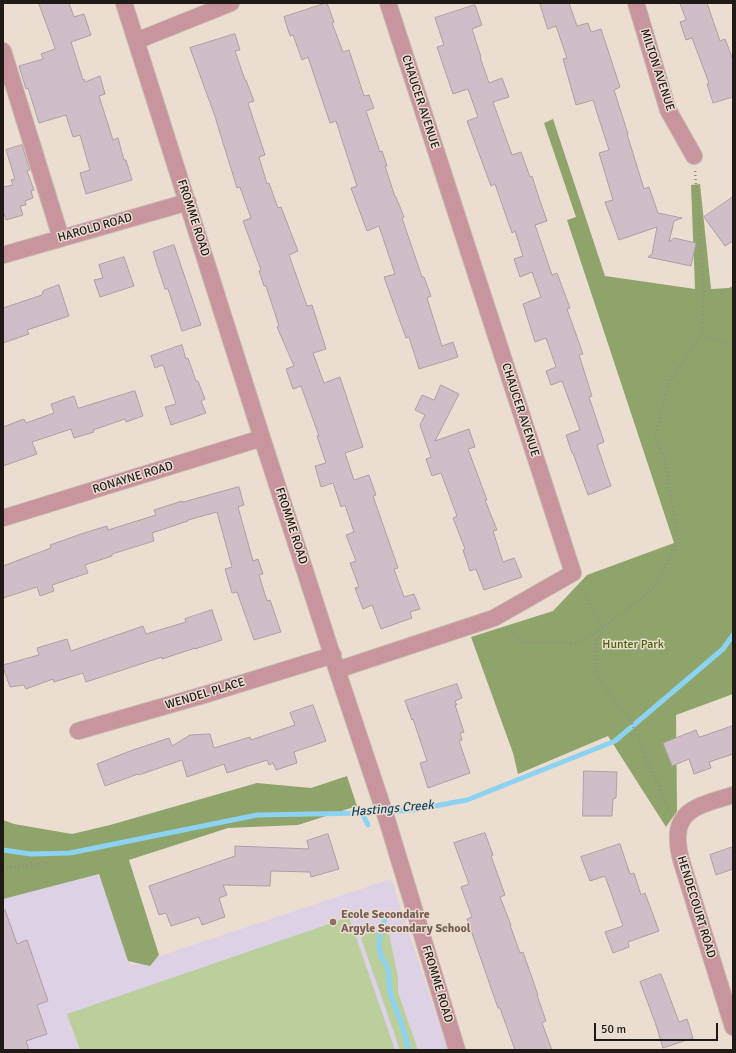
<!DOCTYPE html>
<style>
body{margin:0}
#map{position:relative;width:736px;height:1053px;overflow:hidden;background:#ecddd1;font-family:Signika,sans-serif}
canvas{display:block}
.frame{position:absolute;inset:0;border:4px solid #1f1a16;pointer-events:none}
.scale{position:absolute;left:594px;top:1023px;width:124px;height:18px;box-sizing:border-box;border:2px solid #1f1a16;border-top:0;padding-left:5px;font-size:12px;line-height:14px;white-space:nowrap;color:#1f1a16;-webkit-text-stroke:3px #ecddd1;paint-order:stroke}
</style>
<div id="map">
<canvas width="736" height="1053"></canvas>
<div class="frame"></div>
<div class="scale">50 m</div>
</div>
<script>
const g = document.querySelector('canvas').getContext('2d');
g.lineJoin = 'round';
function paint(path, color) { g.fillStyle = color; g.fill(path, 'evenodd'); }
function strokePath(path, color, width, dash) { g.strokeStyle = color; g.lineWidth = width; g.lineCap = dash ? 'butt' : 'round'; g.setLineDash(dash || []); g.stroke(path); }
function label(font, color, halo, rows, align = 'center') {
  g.font = font + ' Signika,sans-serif'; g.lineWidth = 3; g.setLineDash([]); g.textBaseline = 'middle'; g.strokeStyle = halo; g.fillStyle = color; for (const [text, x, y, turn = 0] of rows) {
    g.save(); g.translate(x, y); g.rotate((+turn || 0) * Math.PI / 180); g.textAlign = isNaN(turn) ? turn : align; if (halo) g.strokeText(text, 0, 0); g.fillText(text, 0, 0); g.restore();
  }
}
paint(new Path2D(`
 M3,861l96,14 31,91 261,-87 57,171h-445z`), '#dcd1e5');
paint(new Path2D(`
 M349,917l46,133h-315l-13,-36z
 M372,929l17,5 9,43v15l20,58h-18l-39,-112z`), '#bacf9b');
paint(new Path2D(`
 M553,119l52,157 90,13 -4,-104 9,-1 11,105 18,-1 4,-2v408l-57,21 1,96 -11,16 -58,-91 -90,38 -5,-21 -42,-116 82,-26 34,-36 87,-32 -107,-323 9,-3 -32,-94z
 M347,776l10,30 -59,19 -70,3 -99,32 30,95 -9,11 -22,-5 -29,-87 -96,25v-79l11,4 58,10 38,-9 147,-42 54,5z`), '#8ea46b');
strokePath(new Path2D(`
 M362,813l6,12
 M3,850l28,4 39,-1 187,-38 110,-2 46,-3 54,-10 148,-59 108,-92 10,-14
 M386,916l-6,17 -1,14 2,9 7,13 2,24 11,29 8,28`), '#8cd2f1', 5);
const building = new Path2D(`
 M39,3h30l5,14 10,-3 7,21 -20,7 12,38 1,-1 1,3 15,-6 5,18 -6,2 14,44 5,-2 6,22h2l6,20 -46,14 -6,-21 10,-3 -10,-35 -7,2 -7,-22 -27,8 -11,-35 -2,1 -7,-23 24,-7 -2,-5 14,-5z
 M327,3l7,19 -2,1 11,29 6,-2 15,46 5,-1 5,13 -8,3 14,41 2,-1 5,15h-2l10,31h1l8,20 -2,1 20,59h2l7,19 -4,2 15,48 11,-4 5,15 -39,12 -10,-32 -3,1 -22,-61 11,-3 -16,-48 -12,5 -16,-43 6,-2 -21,-65 -6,2 -22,-66 -6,3 -9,-25 -3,1 -6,-19z
 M540,3h29l8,23 11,-3 3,9 10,-3 19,58 -6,3 14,44h-1l17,55 5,-2 9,26 24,5 -8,3 -5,21 5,-4 22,5 -5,23 -43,-9 4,-3 5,-27 -38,13 -14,-38 8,-2 -14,-47 10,-3 -16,-50 -17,5 -13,-46 4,-1 -11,-32 -8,3z
 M680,3h27l13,38 5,-2 8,21v37l-20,6 -6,-19 2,-1 -17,-45 -6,2 -6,-18 6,-2z
 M475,5l7,20 -10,4 9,28h-1l9,26 13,-5 7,19 -16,5 19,53 9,-3 9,25 2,-1 6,19 9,26 -12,4 17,50 5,-2 13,35 -3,1 16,45 -4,1 13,41 -3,1 15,45 -7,3 14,41 -23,9 -15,-42h-1l-6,-18 14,-5 -18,-49 -11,4 -5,-14 10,-4 -10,-29 -11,4 -12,-38 18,-7 -9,-25 -12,5 -6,-18 9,-3 -8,-25 -3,2 -17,-49 -4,2 -24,-65 11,-4 -10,-28 -15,5 -16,-47 7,-2 -9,-27z
 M235,34l5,16 -5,1 10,29h1l8,21 -6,2 17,52 -6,2 8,27 2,-1 9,25 3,-1 17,44 -9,4 18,51 5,-1 14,44 -13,4 11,30 16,-6 23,70 -18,6 9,27 15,-5 7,20 -3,1 25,72 -4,1 10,28 10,-3 6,15 -10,3 2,6 -31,11 -9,-24 -9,4 -8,-21 4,-1 -9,-24 6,-2 -10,-26 8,-3 -9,-27 -4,2 -8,-24 -12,4 -6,-21 11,-3 -9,-27h2l-18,-50 -8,3 -7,-20 8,-3 -17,-39 2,-1 -13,-40h-2l-5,-15 2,-1 -18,-49 8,-3 -11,-31 -3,1 -21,-68v-1l-26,-71z
 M22,145l8,25 -3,1 7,19 -3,1 2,7 -8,3 1,4 -6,1 3,9 -17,5 -3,-9v-24l10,-2 -2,-5 4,-1 -9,-29z
 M733,197v44l-8,5 -21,-29z
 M174,245l27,80 -19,6 -14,-42h-3l-12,-37z
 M124,257l10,29 -34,11 -6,-17 9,-2 -4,-13z
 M59,285l10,31 -42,14 2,4 -26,9v-35l39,-13 1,-4z
 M182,345l4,14 2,-1 8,23h2l7,18 -4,2 5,12 -35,12 -6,-18 11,-3 -13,-39 -8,3 -4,-12z
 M441,385l18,9 -24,47 34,-12 6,18 -7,2 19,51h-2l12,30 -4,1 10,31 11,-4 8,19 -38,13 -8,-21 -6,2 -7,-21 2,-1 -12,-31 4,-2 -16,-43 -9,3 -6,-17 5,-2 -11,-32 5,-10 -10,-5 7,-15 12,5z
 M135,391l8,25 -17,6 -1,-3 -32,11 1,2 -20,6 -3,-9 -39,13 5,12 -34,12v-39l21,-8 2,4 28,-10 -3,-9 23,-8 4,12z
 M239,487l5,18 -6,2 15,54 5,-2 5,15 -4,1 8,26 3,-1 11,32 -27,8 -17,-48 -5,1 -7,-24 7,-2 -15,-55 -29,8v1l-36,12 2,8 -42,13v2l-27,9 3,8 -36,12 2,6 -14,5 -3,-9 -34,11v-32l48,-18 -1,-3 31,-11 26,-8 1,4 48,-15 -2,-5 28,-9v1z
 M212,610l10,30 -27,9v-1l-33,11v-2l-76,25 -3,-9 -29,9 -1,-3 -27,10 -2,-4 -14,2 -7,-20v-2l36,-10 -2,-7 30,-9 4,12 72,-25 3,8 40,-12 -1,-3z
 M457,684l5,14 -7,3 2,4h-2l9,27 -4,1 2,7 -3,1 11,32 -42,15 -8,-25 7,-2 -14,-42 -1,1 -7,-19z
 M313,705l13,36 -32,11 3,11 -21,7 -3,-7 -4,2 -2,-5 -40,13 -3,-9 -37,13 -5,-17 -43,15 -1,-1 -33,12 -8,-22 33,-13 39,-13 3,8 18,-11 20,-1 4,14 36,-11 1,3 44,-15 -5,-12z
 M733,726v28l-24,8 2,6 -17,6 -5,-15 -17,7 -9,-23 33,-13 3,7z
 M584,771l33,1 -1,26 -3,1 -1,17h-29z
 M485,833l8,22 -2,1 14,39 -5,2 11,28h-1l10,28 3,-1 15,43h-1l9,26 -4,2 10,27h-37l-15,-42h-2l-31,-89 5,-2 -11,-30 8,-3 -15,-41z
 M328,834l11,35 -28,8 -1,-5 -39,-1 -1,15 -47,-1 4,10 -8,3 6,19 -23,8 -3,-8 -28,9 -5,-13 -7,2 -10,-29 86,-30v-10l74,3 -2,-8z
 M620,844l10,30 4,-1 7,22 4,-2 14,38 -31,11 1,5 -16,6 -8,-21 18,-6 -18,-50 -15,5 -9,-24z
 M733,847v22l-17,6 -6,-20z
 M5,910l12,34 10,-4 21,61 -11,4 10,29 -21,7 3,9h-26v-139z
 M661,974l18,48 8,-3 6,19 -30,10 -8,-26 -15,-40z`);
paint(building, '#cfbec7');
strokePath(building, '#ae9ea7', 1);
const minor = new Path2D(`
 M124,3l138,435 75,232 50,150 70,230
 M636,3l32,107 26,46
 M136,41l95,-38
 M3,51l58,187
 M3,255l185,-53
 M3,518l259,-80
 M337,670l157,-52 79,-45 -185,-570
 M78,731l129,-37 126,-39
 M733,795c-25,8 -58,12 -55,46 0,8 2,15 4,22l51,164`);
strokePath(minor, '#c7baaf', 18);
strokePath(new Path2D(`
 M695,171l9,118 -2,45
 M580,586l23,42
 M507,629l16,13 54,1 26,-15 51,-40 24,-46 -13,-82 -10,-25 14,-53 33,-48 31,12
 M603,629l-8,15 2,33 30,38 12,23 12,32 18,40
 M3,868l46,-5`), '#978c83', 2.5, [1, 3]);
strokePath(minor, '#c8949d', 16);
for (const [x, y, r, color] of [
 [333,922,4,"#8d6e63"]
]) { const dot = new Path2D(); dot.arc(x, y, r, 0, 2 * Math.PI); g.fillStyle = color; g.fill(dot); strokePath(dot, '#ecddd1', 1.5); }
label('12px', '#1f1a16', '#ecddd1', [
 ["MILTON AVENUE",657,70,72],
 ["CHAUCER AVENUE",420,102,72],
 ["FROMME ROAD",193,218,72],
 ["HAROLD ROAD",95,228,-16],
 ["CHAUCER AVENUE",520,410,72],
 ["RONAYNE ROAD",133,478,-17],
 ["FROMME ROAD",291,526,72],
 ["WENDEL PLACE",205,694,-17],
 ["HENDECOURT ROAD",696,907,73],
 ["FROMME ROAD",437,984,73]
]);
label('12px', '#486208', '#ecddd1', [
 ["Hunter Park",633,645]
]);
label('bold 12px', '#785e54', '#ecddd1', [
 ["Ecole Secondaire",341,915],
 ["Argyle Secondary School",341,929]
], 'left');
label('italic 13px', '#0f4a5f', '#ecddd1', [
 ["Hastings Creek",392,809,-5]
]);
</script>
